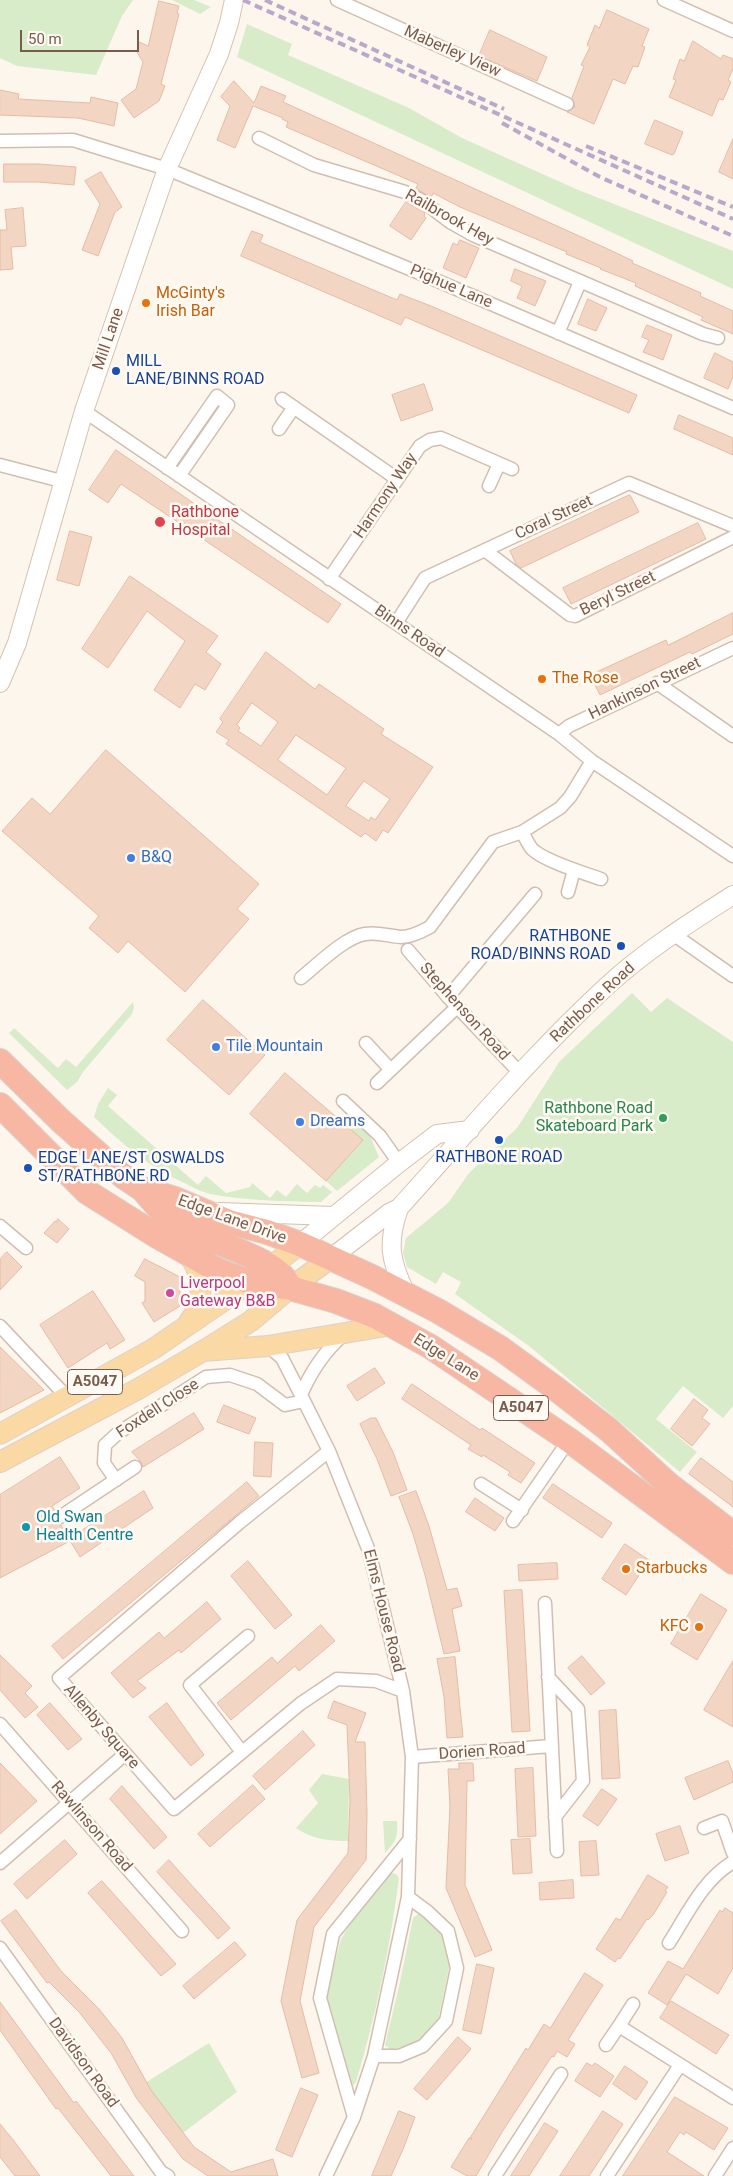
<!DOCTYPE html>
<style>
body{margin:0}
#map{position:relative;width:733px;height:2176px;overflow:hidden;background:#fdf6ec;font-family:Roboto,sans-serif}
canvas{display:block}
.scale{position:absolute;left:20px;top:30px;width:119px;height:22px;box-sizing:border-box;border:2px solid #7a5c4d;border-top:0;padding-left:6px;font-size:15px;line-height:18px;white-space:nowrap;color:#7a5c4d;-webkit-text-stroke:4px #fffaf3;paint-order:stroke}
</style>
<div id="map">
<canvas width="733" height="2176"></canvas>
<div class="scale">50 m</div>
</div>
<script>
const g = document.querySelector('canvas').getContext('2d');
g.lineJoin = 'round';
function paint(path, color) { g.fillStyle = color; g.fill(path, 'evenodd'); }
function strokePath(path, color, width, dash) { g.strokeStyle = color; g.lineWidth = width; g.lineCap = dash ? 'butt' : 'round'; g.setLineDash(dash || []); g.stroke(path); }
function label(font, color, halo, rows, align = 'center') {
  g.font = font + ' Roboto,sans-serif'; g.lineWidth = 5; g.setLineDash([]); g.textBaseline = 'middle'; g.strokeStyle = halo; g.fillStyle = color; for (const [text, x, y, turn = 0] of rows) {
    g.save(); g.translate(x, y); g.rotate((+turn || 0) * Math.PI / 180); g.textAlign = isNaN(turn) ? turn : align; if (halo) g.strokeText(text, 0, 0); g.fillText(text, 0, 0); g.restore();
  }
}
paint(new Path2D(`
 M0,0h133l-11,16 -26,59 -79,-9 -17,-8z
 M172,0h22l17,7 -11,7z
 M247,24l45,20 -4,11 121,53 53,30 114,51 157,62v38l-496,-232z
 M632,993l19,19 16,-14 66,44v364l-10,12 -40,-32 -27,33 41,33 -17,20 -151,-126 -74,-52 6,-12 -18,-10 -7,12 -29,-17 -4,-14 3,-15 42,-35 21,-30 48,-45 43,-67z
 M133,1002l1,5 -2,7 -49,58 -6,10 -10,8 -58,-57 5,-5 44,40 8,-9 10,8z
 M108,1088l9,7 -9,11 90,79 8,-9 20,17 24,-6 2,-4 18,15 7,-8 9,7 11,-13 10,9 8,-8 5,3 3,-3 9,7 -11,10c-37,-1 -75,-1 -111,-8 -9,-2 -19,-8 -28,-12 -34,-16 -61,-39 -88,-65l4,-13z
 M358,1122l12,14 9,21 -42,34 -11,-10 36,-40 -11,-11z
 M322,1774l27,5 -1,62c-19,0 -36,-2 -52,-13l22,-25 -9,-13z
 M383,1821h14c1,16 -1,21 -12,32z
 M391,1873l5,1 3,4c-9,70 -23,137 -43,204l-4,5 -24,-80 -2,-11 15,-57 39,-63h6z
 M418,1914l5,1 19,18 8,30 -12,58 -19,20 -28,9 -6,-5 15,-63 13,-64z
 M209,2043l28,49 -54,41 -38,-50z`), '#d8ecc9');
const building = new Path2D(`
 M159,1l20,5 -2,7 2,1 -18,70 4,2 -6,15 -25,17 -13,-18 15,-11 7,-27 -6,-10 2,-10 9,4z
 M607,10l42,19 -7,17 3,1 -7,20 -5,-1 -8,18 -12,-5 -19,45 -27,-12 8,-5 -3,-9 12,-32 -3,-1 9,-18 -3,-2 8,-20 4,3z
 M490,30l57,27 -10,24 -58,-25z
 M693,41l28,18 2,-4 10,4v10l-5,11 3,2 -8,18 -4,-1 -7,17 -43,-19 7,-17 -3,-1 7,-20 4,2z
 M234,81l20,22 7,-17 25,10 -3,6 327,148 23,11 -1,2 69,30 -1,3 33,15v23l-32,-14 2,-3 -68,-31 1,-3 -36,-14 1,-1 -35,-14 1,-2 -107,-45 -27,-14 -2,5 -15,-10 2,-4 -132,-57 2,-5 -6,-3 1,-1 -30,-12 -18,42 -18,-8 13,-34 -9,-9z
 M0,90l19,4 -1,5 72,4 1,-6 27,6 -4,23 -36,-8 -78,-3z
 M655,120l28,12 -9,22 -2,1 -27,-11z
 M733,139v40l-14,-7z
 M4,164h35l37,3 -2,18 -36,-3h-34z
 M101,172l21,35 -7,5 -17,44 -16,-6 18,-46 -15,-23z
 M406,202l19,11 -1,3 2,2 -15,22 -21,-14z
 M23,208l3,38 -15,1 2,22 -13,1v-40h7l-2,-20z
 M252,231l11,4 -3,7 137,58 3,-6 31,12 206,89 -8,18 -224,-96 -4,8 -160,-69z
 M460,240l19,8 -13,30 -23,-10 10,-25 4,2z
 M515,269l31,12 -11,25 -18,-8 5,-12 -11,-5z
 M588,299l19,9 -11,23 -18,-7z
 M647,325l25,10 -9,25 -20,-8 6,-12 -7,-3z
 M715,353l18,9v15l-5,12 -24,-11z
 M424,384l9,26 -32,11 -9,-26z
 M679,415l54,23v17l-59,-26z
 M116,450l225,154 -13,19 -207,-139 -13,19 -19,-13z
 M630,495l9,17 -118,56 -5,-4 -6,-13z
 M698,523l8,16 -135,65 -8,-16z
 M70,531l22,6 -13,49 -22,-6z
 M130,576l88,60 -12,16 15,12 -16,26 -10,-6 -15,24 -26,-18 31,-49 -38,-30 -39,57 -26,-19z
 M733,613v21l-41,20 -2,-2 -90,43 -10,-20 76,-35 2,5z
 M266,652l49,37 4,-5 65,45 -3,5 52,33 -45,66 -5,-3 -7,11 -11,-8 -4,4 -135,-93 3,-4 -13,-8 7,-10 -3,-3zM252,703l26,19 -17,24 -23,-15 2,-3 -3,-3zM296,735l50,33 -19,27 -49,-35zM364,781l26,18 -15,21 -4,-3 -2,4 -23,-15z
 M106,750l153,134 -22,25 12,10 -64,73 -57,-51 -10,12 -29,-25 10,-12 -97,-85 30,-33 18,16z
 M203,1000l62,55 -36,40 -62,-55z
 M285,1073l78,67 -37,41 -76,-67z
 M58,1219l11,10 -12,14 -13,-10 11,-12 1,1z
 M7,1252l15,15 -22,23v-31z
 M145,1259l35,18v29l-26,16 -12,-19 3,-2v-19l-10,-6z
 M93,1291l32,49 -15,9 -3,-6 -39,25 -28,-43z
 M0,1347l44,43 -44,23z
 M375,1368l10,15 -28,18 -10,-15z
 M412,1384l68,46 2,-2 53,35 -14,20 -13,-8 2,-3 -27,-17 -1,2 -14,-8 3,-4 -69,-46z
 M694,1399l14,11 -6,8 8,6 -18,22 -21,-17z
 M224,1405l32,13 -7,16 -32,-12z
 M194,1413l10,16 -61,38 -2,-5 -9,-10z
 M371,1418h5l17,34 14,38 -16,6 -14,-37 -17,-35z
 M255,1442l18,1 -2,34 -17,-1z
 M60,1457l20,31 -28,18 3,5 -3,6 1,4 8,4 7,17 -68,36v-83z
 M701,1458l32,24v25l-44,-33z
 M247,1482l12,14 -196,163 -11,-13z
 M553,1484l59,39 -10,15 -59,-40z
 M144,1491l9,17 -73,49 -11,-18z
 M416,1491l13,35 18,64 10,-2 5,18 -10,3 8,42 -16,3 -19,-79 -12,-41 -14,-37z
 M475,1498l29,20 -9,13 -29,-19z
 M625,1544l24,16 -23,35 -24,-16z
 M248,1561l44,54 -17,14 -44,-53z
 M557,1563l1,16 -39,2 -1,-16z
 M522,1590l8,141 -18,1 -8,-141z
 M701,1594l26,16 -30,50 -26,-16z
 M207,1602l14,17 -40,34 -2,-3 -42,31 9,7 -13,10 -22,-25 48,-41 5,6z
 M321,1625l14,16 -36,30 -4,-5 -64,54 -14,-17 55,-46 5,6z
 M0,1655l32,31 -7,7 13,14 -13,11 -25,-28z
 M582,1656l23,27 -14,12 -23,-27z
 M455,1657l8,80 -16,1 -3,-41 -7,-38z
 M733,1661v66l-29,-17z
 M334,1701l32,12 -11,29h10l2,71 -1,47 -52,67 -14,74 19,72 -17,5 -21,-77 16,-81 51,-67 2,-52 -3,-76 -19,-7z
 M50,1703l32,36 -14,11 -31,-35z
 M167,1703l37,52 -13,11 -42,-49z
 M616,1710l4,68 -18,1 -3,-68z
 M303,1731l12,14 -50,45 -12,-14z
 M728,1761l5,12v9l-39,18 -9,-22z
 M0,1763l37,38 -37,33z
 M459,1763h14l1,18h-7l-2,104 27,65 -17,7 -29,-69 4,-82 -2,-37h11z
 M533,1768l3,68 -18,1 -3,-68z
 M253,1785l12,14 -55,48 -12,-13z
 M122,1786l45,51 -13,12 -44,-50z
 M602,1789l15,10 -19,27 -15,-10z
 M680,1826l9,27 -24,8 -9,-27z
 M530,1839l2,34 -19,1 -2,-34z
 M65,1840l12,14 -50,45 -13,-15z
 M596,1841l3,34 -18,1 -2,-34z
 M169,1860l61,68 -12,11 -61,-67z
 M648,1875l20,12 -3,4 2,1 -14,23 -5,5 -1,-1 -27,40 -2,-1 -3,4 -19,-13 20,-31 4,2z
 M573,1880l1,18 -34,2 -1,-17z
 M102,1881l74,83 -15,12 -73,-83z
 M725,1908l8,5v55l-15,26 -32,-20 -19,31 -19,-12 20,-32 15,8 37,-59 2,2z
 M16,1910l45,61 38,38 23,29 29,52 43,57 37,25 42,-13 5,17h-70l-25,-17 -46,-60 -26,-46 -32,-41 -30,-30 -2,1 -46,-62z
 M235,1942l11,13 -52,44 -11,-13z
 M477,1964l17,4 -13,66 -18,-4z
 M585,1973l18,12 -35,55 7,4 -8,13 -10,-6 -3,6 -2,-1 -50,76 -26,44h-9l-16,-9 18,-29 3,1 -2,-1 56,-90 2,2 16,-26 6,4z
 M671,2001l58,34 -13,19 -56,-36z
 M0,2002l74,101 2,-2 58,75h-23l-53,-68 -2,1 -56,-79z
 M458,2037l13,12 -44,51 -13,-11z
 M587,2063l5,3 3,-3 19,13 -14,21 -25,-16z
 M625,2066l23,16 -12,18 -23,-16z
 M301,2088l17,7 -26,62 -16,-7z
 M675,2097l53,31 -14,22 -28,-18 -2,3 -4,-3 -13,20 37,24h-81z
 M399,2111l16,6 -11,30 -13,29h-19z
 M603,2111l20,13 -22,34 -12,18h-29z
 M545,2123l13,8 -29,45h-18z
 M0,2124l14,17 26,35h-25l-15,-19z`);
paint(building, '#f3d5c3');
strokePath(building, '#e6bba3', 1);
const street = new Path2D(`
 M337,0l230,104
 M664,0l69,31
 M259,138l55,27 91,27 16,8 29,22 23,13 230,99 15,4
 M0,141l73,-1 94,29 250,103 316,136
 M558,333l22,-51
 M282,399l115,80
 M84,411l475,323 33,27 141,95
 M279,429l15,-22
 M0,465l65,17
 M167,468l50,-72 11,9 -49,71
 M489,486l10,-22
 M486,551l84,64 5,1 158,-79
 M329,579l91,-133 10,-6 11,-2 71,31
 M396,623l29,-45 204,-95 104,43
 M657,683l76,53
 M559,734l10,-8 164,-78
 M522,832c3,5 6,12 10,17 12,12 52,24 69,30
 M568,892l6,-22
 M673,934l60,42
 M408,950l40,47 72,76
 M301,978c16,-13 44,-41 64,-44 13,-2 23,2 36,3 10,0 20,-5 29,-10l63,-85 29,-10 38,-24 10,-11 22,-36
 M448,997l87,-103
 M366,1043l24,26
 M377,1083l80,-76
 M343,1101l37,35 19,27
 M0,1226l26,22
 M0,1326l67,71
 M268,1346l14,12 19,37 28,56 40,100 34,140 9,66 -4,140 -34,159 -20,61 -28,59
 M301,1395c10,-24 22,-42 42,-60
 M329,1451l-90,72 -180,155 115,131 126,-105 37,-25 39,2 27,10
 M116,1480l-12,-17 1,-18 13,-12 88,-56 24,-2 27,9 28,21 19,-4
 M481,1484l41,26
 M60,1517l75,-50
 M513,1521l56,-81
 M545,1603l12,248
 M548,1677l30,32 5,72 -28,36
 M0,1724l182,207
 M242,1752l-52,-67 58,-49
 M412,1757l139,-11
 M704,1828l18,-7 11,32
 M0,1863l124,-108
 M669,1943c19,-30 34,-63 64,-81
 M0,1948l161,224 7,4
 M619,2026l14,-22
 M606,2045l13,-19 114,72
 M374,2056h25l24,-10 23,-25 11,-53 -9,-37 -20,-19 -20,-15
 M354,2117l-34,-119 13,-64 77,-95
 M495,2176l66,-102
 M607,2176l73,-111
 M715,2176l18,-28`);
const secondary = new Path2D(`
 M0,683l17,-40 67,-232 83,-242 52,-115 10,-31 5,-23
 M399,1208c-12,35 -9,52 6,84
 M219,1212l114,4
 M300,1244l99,-81 38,-29 33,-4
 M331,1258l58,-45 10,-5c68,-75 133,-153 208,-222 38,-35 82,-63 126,-91`);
const primary = new Path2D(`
 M189,1255c15,21 16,46 0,67
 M203,1351l65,-5 124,-21
 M0,1434l153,-85 98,-67 49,-38
 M0,1462l138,-73 65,-38 48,-30 39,-33 41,-30`);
const highway = new Path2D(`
 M0,1061l61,60 63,56 18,12 33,10 54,23 38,10 33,12 72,33 66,34 62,37 55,40 54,42 59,54 65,50
 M0,1105l87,87 70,44 62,35 32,11 39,6 46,13 39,15 56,31 138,93 164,122
 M143,1190c10,11 20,25 32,33 27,19 104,33 115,65`);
strokePath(street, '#d1beb0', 15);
strokePath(secondary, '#d6c0b0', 20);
strokePath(primary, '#dad1cd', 22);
strokePath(highway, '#dad1cd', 26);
strokePath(street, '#fff', 12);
strokePath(secondary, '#fff', 18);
strokePath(primary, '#fbd9a5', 20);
strokePath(highway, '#f7b7a3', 24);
strokePath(new Path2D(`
 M243,0l490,219
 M265,0l239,109
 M502,123l98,54 133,59
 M586,146l147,61`), '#b9a8c9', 4, [8, 5]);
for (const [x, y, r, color] of [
 [146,303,5,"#e8710a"],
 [116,371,5,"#1a4fb4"],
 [160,522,6,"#e0444e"],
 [542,679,5,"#e8710a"],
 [131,858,5,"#3f7fe0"],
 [621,946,5,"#1a4fb4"],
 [216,1047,5,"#3f7fe0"],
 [663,1118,5,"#2e9e5b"],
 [300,1122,5,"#3f7fe0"],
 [499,1140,5,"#1a4fb4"],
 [28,1168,5,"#1a4fb4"],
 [170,1293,5,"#d1479c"],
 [26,1527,5,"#0f9aa8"],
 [626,1569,5,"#e8710a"],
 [699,1627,5,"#e8710a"]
]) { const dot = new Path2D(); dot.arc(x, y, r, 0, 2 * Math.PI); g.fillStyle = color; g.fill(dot); strokePath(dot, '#fffaf3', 2); }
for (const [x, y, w] of [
 [95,1382,55],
 [521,1408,55]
]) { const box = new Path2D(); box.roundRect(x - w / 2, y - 12.5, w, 25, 4); g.fillStyle = '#fffaf3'; g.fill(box); strokePath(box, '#7a5c4d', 1); }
label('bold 15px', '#7a5c4d', null, [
 ["A5047",95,1382],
 ["A5047",521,1408]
]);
label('16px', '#7a5c4d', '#fffaf3', [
 ["Maberley View",452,52,24],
 ["Railbrook Hey",449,218,29],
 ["Pighue Lane",451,287,23],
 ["Mill Lane",109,339,-71],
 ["Harmony Way",386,496,-56],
 ["Coral Street",554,518,-25],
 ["Beryl Street",618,594,-26],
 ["Binns Road",409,632,34],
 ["Hankinson Street",645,689,-26],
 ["Rathbone Road",593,1003,-43],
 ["Stephenson Road",464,1012,48],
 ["Edge Lane Drive",232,1220,20],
 ["Edge Lane",446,1358,32],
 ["Foxdell Close",158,1409,-33],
 ["Elms House Road",383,1611,76],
 ["Allenby Square",101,1727,49],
 ["Dorien Road",482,1752,-4],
 ["Rawlinson Road",91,1827,49],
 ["Davidson Road",83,2063,54]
]);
label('16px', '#c56008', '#fffaf3', [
 ["McGinty's",156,294],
 ["Irish Bar",156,312],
 ["The Rose",552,679],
 ["Starbucks",636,1569],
 ["KFC",689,1627,"right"]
], 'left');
label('16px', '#164399', '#fffaf3', [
 ["MILL",126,362],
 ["LANE/BINNS ROAD",126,380],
 ["RATHBONE",611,937,"right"],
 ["ROAD/BINNS ROAD",611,955,"right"],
 ["RATHBONE ROAD",499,1158,"center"],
 ["EDGE LANE/ST OSWALDS",38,1159],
 ["ST/RATHBONE RD",38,1177]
], 'left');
label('16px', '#be3a42', '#fffaf3', [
 ["Rathbone",171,513],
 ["Hospital",171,531]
], 'left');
label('16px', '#366cbe', '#fffaf3', [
 ["B&Q",141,858],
 ["Tile Mountain",226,1047],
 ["Dreams",310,1122]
], 'left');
label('16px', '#27864d', '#fffaf3', [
 ["Rathbone Road",653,1109],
 ["Skateboard Park",653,1127]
], 'right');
label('16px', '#b23c85', '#fffaf3', [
 ["Liverpool",180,1284],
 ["Gateway B&B",180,1302]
], 'left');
label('16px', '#0d838f', '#fffaf3', [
 ["Old Swan",36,1518],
 ["Health Centre",36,1536]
], 'left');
</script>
